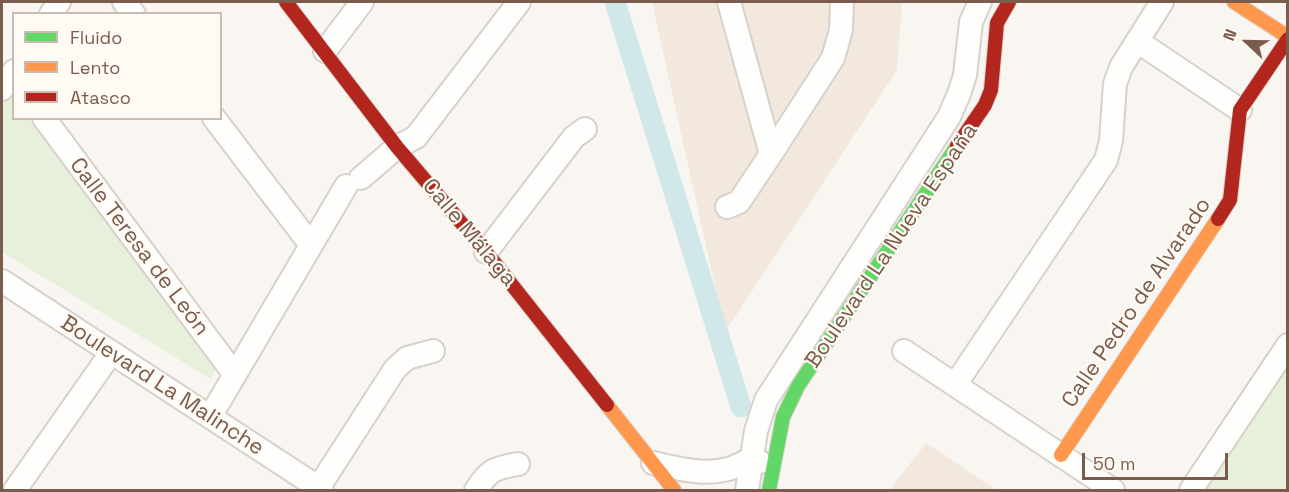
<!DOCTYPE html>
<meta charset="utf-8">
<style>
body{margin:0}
#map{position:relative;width:1289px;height:492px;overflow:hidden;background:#f9f5f0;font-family:"Space Grotesk",sans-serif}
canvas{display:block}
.frame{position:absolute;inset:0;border:3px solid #7a5c4d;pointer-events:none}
.legend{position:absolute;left:12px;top:12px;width:210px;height:108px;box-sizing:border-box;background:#fffaf3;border:2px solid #cabbb1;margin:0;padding:8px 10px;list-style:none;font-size:18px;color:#7a5c4d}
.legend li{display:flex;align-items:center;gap:12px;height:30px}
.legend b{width:30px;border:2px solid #cabbb1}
.north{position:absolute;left:1217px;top:12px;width:60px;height:60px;-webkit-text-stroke:4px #fffaf3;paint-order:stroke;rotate:292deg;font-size:16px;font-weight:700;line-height:24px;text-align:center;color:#7a5c4d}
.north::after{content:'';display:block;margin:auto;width:21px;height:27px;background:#7a5c4d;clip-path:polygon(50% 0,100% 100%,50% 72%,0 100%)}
.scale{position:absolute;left:1082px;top:453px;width:146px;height:27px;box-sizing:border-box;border:3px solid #7a5c4d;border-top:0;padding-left:8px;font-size:18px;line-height:21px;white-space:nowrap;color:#7a5c4d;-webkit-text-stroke:4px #fffaf3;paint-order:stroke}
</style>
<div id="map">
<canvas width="1289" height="492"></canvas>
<div class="frame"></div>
<ul class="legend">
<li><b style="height:8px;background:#63d668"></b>Fluido</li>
<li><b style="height:8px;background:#ff974d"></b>Lento</li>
<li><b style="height:8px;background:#b3261e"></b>Atasco</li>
</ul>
<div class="north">N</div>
<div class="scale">50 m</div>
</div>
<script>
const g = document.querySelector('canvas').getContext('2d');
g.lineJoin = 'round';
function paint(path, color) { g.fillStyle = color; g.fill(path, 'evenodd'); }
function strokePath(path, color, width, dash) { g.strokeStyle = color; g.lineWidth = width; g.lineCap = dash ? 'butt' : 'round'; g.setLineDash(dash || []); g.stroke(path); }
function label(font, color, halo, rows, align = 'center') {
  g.font = font + ' "Space Grotesk",sans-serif'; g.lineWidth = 4.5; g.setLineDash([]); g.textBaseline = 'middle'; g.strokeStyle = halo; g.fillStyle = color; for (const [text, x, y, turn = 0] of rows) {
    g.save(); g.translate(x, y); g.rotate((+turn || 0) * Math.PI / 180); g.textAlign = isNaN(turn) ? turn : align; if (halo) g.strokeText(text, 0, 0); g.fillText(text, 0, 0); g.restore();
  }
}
paint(new Path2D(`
 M652,2h250l-5,68 -172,262z
 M926,443l70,47h-106z`), '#f2e8de');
paint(new Path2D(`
 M10,93l3,4 1,21 16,1 188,246 -7,14 -209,-127v-146z
 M1287,368v122h-83z`), '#e7f0db');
strokePath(new Path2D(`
 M615,2l126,405`), '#d0e8ea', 21);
const street = new Path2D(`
 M124,2l10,12
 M729,2l42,152 62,-96 8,-28 1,-28
 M51,14l8,-12
 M1137,41l103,69
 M325,51l37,-49
 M2,89l12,-18
 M44,118l191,257
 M214,118l97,127
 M361,178l36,-31 19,-10 103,-135
 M727,207l12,-5 32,-48
 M486,252l88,-115 11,-8
 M2,281l320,209
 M904,351l209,139
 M955,385l151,-225 5,-19 4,-57 6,-17 41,-65
 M210,417l136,-231
 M653,463c34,8 68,17 98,-5l9,4
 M15,490l96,-137
 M317,490l78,-121 12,-11 26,-7
 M476,490c13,-20 18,-22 42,-26
 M747,490l9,-59 10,-31 183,-283 10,-23 6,-19 6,-53 9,-20
 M1191,490l97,-145`);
const fast = new Path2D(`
 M769,490l14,-73 15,-31 159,-240`);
const slow = new Path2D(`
 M1234,2l54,35
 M607,405l67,85
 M1061,455l157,-236`);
const jam = new Path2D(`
 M286,2l111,145 89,105 121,153
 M957,146l28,-41 6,-15 6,-67 12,-21
 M1218,219l12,-19 10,-90 48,-71`);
strokePath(street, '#d7d1cb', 26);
strokePath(fast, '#d9d2cb', 16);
strokePath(slow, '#d9d2cb', 16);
strokePath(jam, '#d9d2cb', 16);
strokePath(street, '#fefefd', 22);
strokePath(fast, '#63d668', 14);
strokePath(slow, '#ff974d', 14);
strokePath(jam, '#b3261e', 14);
label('22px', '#7a5c4d', '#fffaf3', [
 ["Calle Málaga",469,233,50],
 ["Boulevard La Nueva España",892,246,-56],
 ["Calle Teresa de León",139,247,53],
 ["Calle Pedro de Alvarado",1137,303,-56],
 ["Boulevard La Malinche",162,386,33]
]);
</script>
